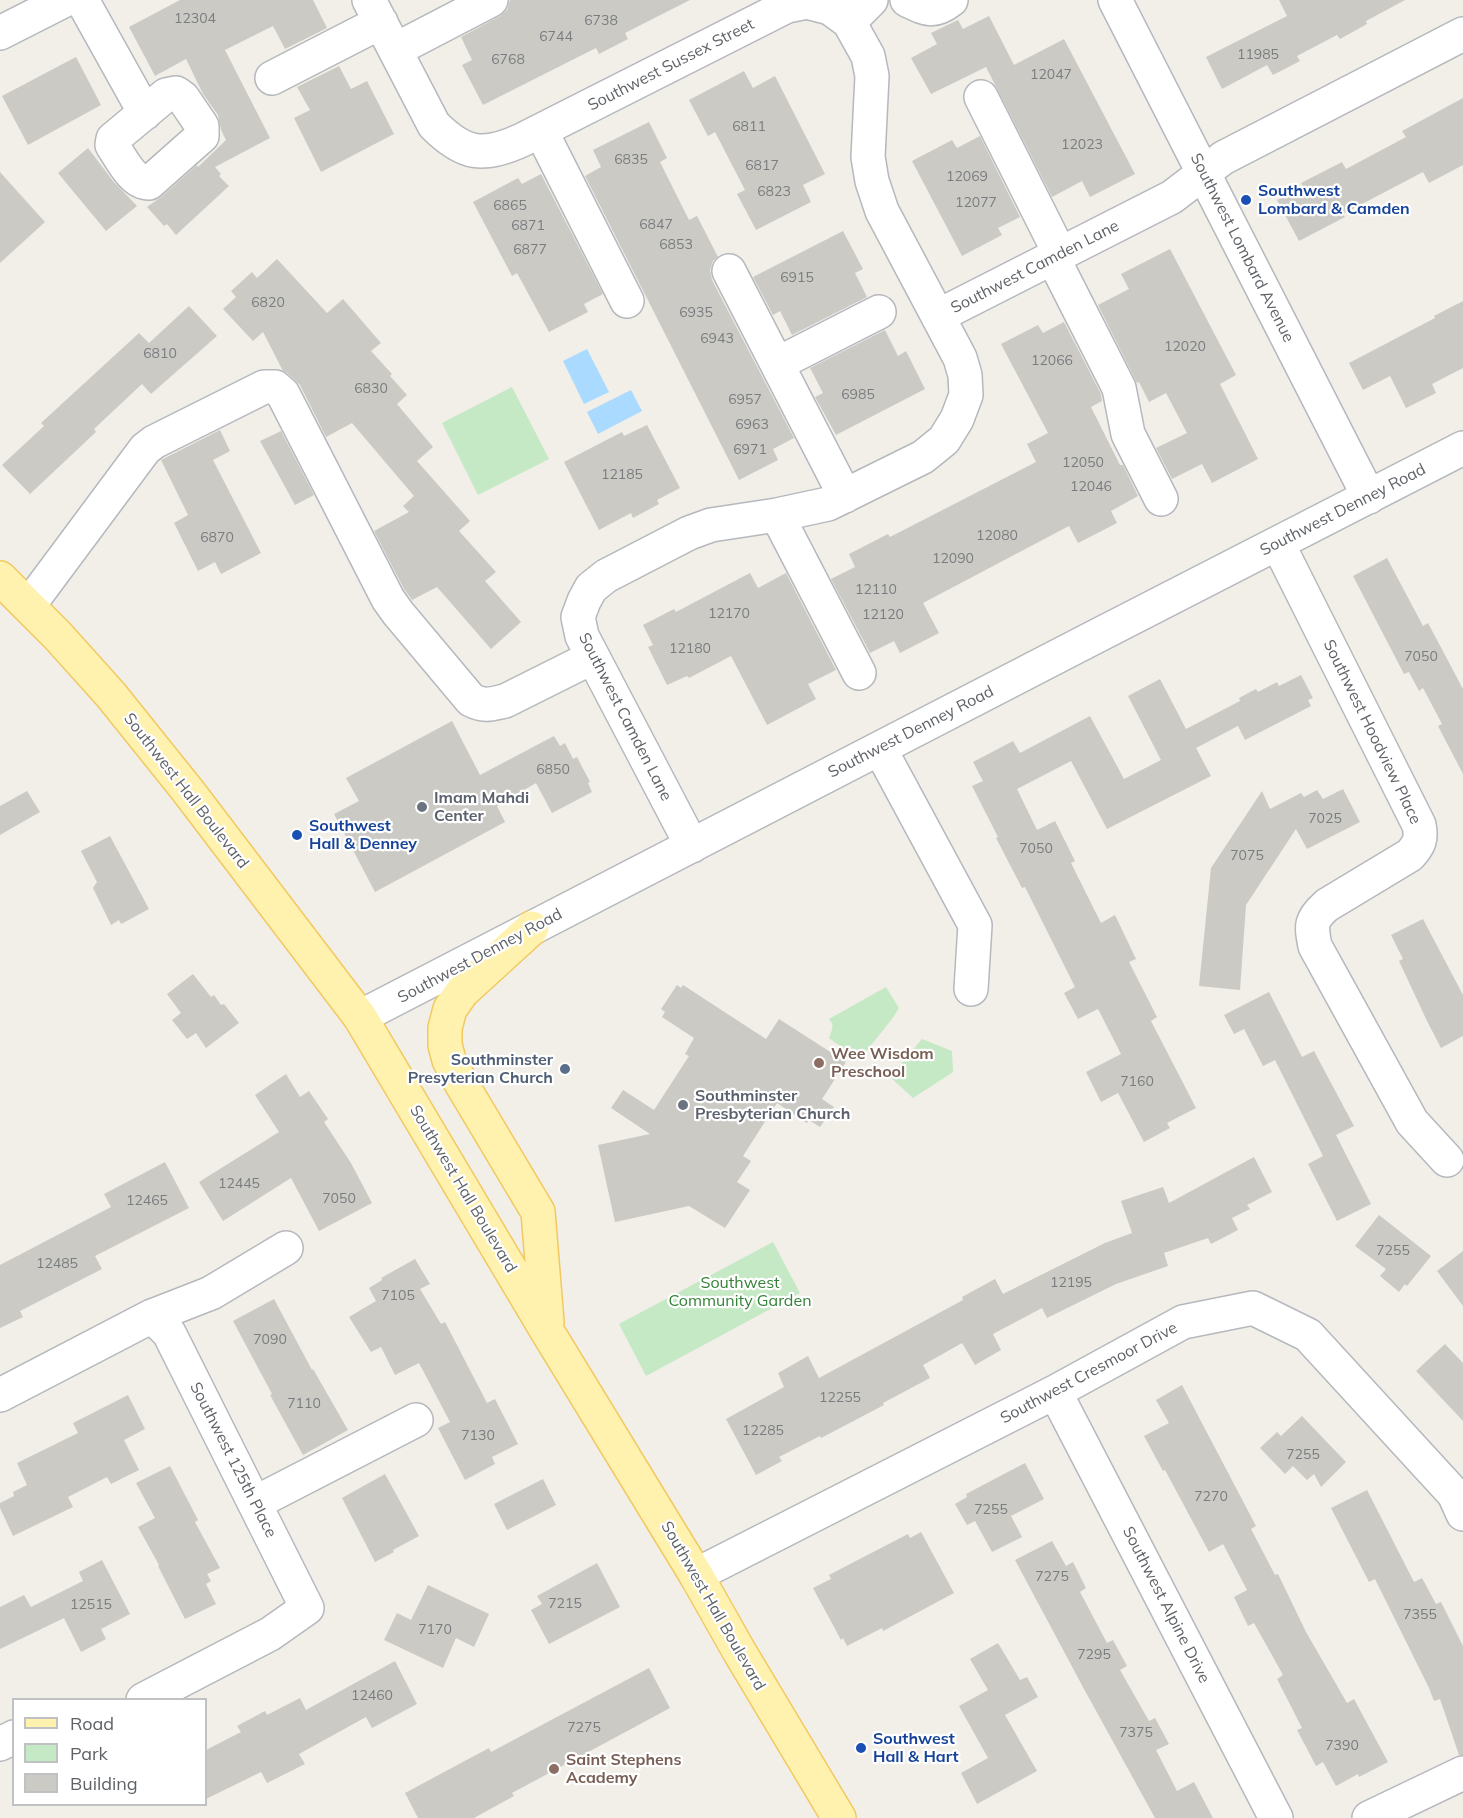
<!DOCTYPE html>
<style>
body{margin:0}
#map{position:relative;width:1463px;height:1818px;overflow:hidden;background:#f1efe8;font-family:Mulish,sans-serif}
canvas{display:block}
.legend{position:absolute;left:12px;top:1698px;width:195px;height:108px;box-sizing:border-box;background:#fff;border:2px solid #bfc1c3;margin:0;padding:8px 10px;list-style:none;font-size:18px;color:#5f6368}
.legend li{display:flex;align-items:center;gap:12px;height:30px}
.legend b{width:30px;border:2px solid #bfc1c3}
</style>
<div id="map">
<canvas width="1463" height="1818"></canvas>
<ul class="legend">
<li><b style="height:8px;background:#fff2af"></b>Road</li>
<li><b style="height:16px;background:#c5e8c5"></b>Park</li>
<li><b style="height:16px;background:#cccac5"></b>Building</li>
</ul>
</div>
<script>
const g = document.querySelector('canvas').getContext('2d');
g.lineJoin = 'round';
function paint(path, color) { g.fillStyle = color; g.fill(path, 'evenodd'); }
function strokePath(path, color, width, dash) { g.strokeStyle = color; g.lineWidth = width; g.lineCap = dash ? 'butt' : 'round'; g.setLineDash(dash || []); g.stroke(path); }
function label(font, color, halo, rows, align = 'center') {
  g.font = font + ' Mulish,sans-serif'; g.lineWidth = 4.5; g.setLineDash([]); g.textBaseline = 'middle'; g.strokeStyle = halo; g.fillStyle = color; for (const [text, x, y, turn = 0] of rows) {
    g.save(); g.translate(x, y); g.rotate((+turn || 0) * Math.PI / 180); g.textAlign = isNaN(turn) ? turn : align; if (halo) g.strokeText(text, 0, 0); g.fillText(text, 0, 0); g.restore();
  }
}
paint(new Path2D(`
 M512,387l37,72 -71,36 -36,-72z
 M886,987l13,21 -7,11 -28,35 -6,3 -11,-6 -18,-13c3,-8 6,-13 0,-19z
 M922,1039l30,12 1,21 -40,26 -23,-21z
 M773,1242l27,51 -154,83 -27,-52z`), '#c5e8c5');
paint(new Path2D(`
 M587,349l22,43 -25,12 -21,-43z
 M631,390l11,21 -44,23 -11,-22z`), '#aadaff');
paint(new Path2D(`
 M180,0h133l14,28 -42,21 -12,-23 -48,24 45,88 -55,29 6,7 -2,2 10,10 -53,49 -9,-11 -3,2 -17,-19 14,-10 36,-32 1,2 28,-27 -5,-10 -3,-15 -15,-21 -17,-35 -31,17 -26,-49z
 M510,0h180l-65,33 3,6 -29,15 -3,-6 -113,57 -21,-40 10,-5 -11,-23 39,-21 7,-6z
 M1279,0h126l-39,21 1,3 -27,15 -3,-4 -40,21 3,5 -27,14 -6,-10 -45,24 -16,-32 81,-41z
 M989,16l25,49 50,-26 71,135 -45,23 -8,-16 -30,16 -66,-130 -55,27 -20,-36 26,-14 -6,-11 27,-13 5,9z
 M76,57l25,48 -73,40 -26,-49z
 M339,66l12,23 16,-8 27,53 -73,38 -27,-54 16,-8 -13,-23z
 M744,71l9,17 22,-12 50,98 -22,11 8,17 -55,28 -19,-36 8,-4 -30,-58 -7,4 -19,-36z
 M1463,98v67l-34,18 -6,-11 -80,42 2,3 -46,24 -22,-41 26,-13 -2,-4 41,-21 4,7 60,-32 -4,-6z
 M649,122l18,36 -7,4 29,58 8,-4 21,41 -5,4 -3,9 2,10 82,158 -21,11 5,11 -39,20 -154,-304 16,-9 -8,-17z
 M980,136l40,81 -22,11 4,7 -40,21 -50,-95 40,-21 5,8z
 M88,148l25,33 24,25 -31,25 -48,-58z
 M0,172l45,50 -45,41z
 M541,174l62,120 -19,10 4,8 -39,20 -32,-59 -5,3 -39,-74 45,-24 4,6z
 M843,231l20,38 -8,4 12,24 -75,38 -12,-24 -7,4 -20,-38z
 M1170,249l66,126 -16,9 38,75 -46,24 -10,-19 -30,15 -16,-31 31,-15 -21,-40 -17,9 -10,-20 -2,1 -39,-78 31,-16 -8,-15z
 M277,259l50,54 16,-14 38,44 -10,8 21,23 -2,2 17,19 -10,9 36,43 -16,14 53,60 -11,10 37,41 -11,9 36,41 -30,27 -54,-62 -25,13 -8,-11 -30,-58 35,-19 -6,-6 11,-10 -62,-73 -26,14 -26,-52 -13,-12 -4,-2 -20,-39 -10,9 -30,-32 13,-12 -5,-6 21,-19 5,6z
 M1463,301v67l-31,16 4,9 -30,15 -16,-32 -27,14 -14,-27 86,-45 -1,-2z
 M189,306l28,30 -66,58 -9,-10 -48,45 2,3 -66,62 -28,-29 42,-39 -3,-3 98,-90 10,10z
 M1064,322l37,72 1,7 -11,6 29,58h3l15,31 -27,15 6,12 -39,20 -9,-17 -146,77 16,30 -39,20 -6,-12 -24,12 -39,-74 24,-12 -6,-13 39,-20 2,3 146,-75 -9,-18 21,-11 -47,-89 37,-19 5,8z
 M885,330l13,26 8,-5 19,38 -89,46 -21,-38 8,-4 -13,-25z
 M647,425l33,63 -23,12 2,4 -26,14 -2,-5 -32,17 -35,-68 58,-30 2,4z
 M220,430l10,21 -17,9 48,93 -40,21 -6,-12 -17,9 -24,-48 14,-8 -27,-55z
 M281,431l33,64 -19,10 -35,-64z
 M1387,558l36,68 5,-3 35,66v85l-25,-48 4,-2 -19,-36 -4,3 -10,-19 -5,2 -51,-98z
 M750,573l8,15 28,-15 50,97 -28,14 8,15 -49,26 -36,-69 -42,22 -2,-2 -20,9 -19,-38 5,-2 -10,-20 31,-16 2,3z
 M1301,675l12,23 -5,2 3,6 -66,34 -7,-14 -42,22 15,28 -104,53 -36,-68 -54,28 20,41 18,-9 20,40 -4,2 30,60 14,-8 21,44 -7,3 28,55 -6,4 45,87 -29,15 3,5 -26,14 -26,-49 -17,9 -15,-30 35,-18 -23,-45 -20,10 -14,-26 11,-6 -50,-100 -3,1 -26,-50 2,-1 -26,-51 11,-5 -10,-19 40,-21 7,12 70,-37 34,63 37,-19 -33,-64 32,-17 26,50 54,-28 -1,-3 17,-9 2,3 19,-10 2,4z
 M452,721l28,54 74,-39 6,10 5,-3 8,16 4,-2 13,25 -2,1 4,9 -40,21 -16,-30 -39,23 8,16 -130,70 -41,-78 25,-13 -13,-23z
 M1343,789l17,33 -53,27 -11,-20 -50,76 -6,85 -41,-4 12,-118 51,-77 8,18 31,-16 3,4 13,-7 6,9z
 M27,791l13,21 -40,23v-29z
 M110,836l39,73 -28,15 -2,-4 -8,5 -18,-37 4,-6 -16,-31z
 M1423,919l40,76v41l-22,12 -14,-27 -28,-60 4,-2 -12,-24z
 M193,974l18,23 3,-2 7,10 3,-1 15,19 -33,25 -10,-15 -9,6 -15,-19 9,-7 -14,-19z
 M677,985l4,3 2,-3 83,54 13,-20 67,43 -24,37 12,8 -14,20 -11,-7 -2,3 -30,-20 -34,53 8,5 -14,21 13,8 -25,38 -36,-22 -74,16 -17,-77 52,-11 -39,-26 12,-18 31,20 35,-54 -4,-2 9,-16 -32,-21 3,-5 -4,-3z
 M1269,992l33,65 12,-6 40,75 -18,9 35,69 -34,17 -29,-57 15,-8 -48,-96 -12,6 -19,-37 -10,5 -10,-19z
 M286,1074l14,23 9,-6 19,28 -4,3 27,41 21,40 -53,28 -28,-53 -68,43 -24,-39 80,-50 -24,-37z
 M1254,1157l18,35 -25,13 3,4 -18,9 6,12 -27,14 -3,-6 -44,15 4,13 -52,18 -69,34 -5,-10 -49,26 8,16 -26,15 -13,-22 -39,22 7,13 -47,25 1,2 -63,33 -1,-2 -41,21 3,4 -26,14 -30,-56 58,-32 -6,-14 30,-17 11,22 144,-78 -1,-3 33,-18 8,15 102,-51 27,-10 -11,-32 42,-14 6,16z
 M165,1162l24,46 -94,48 7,13 -82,42 3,6 -23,11v-63l111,-58 -7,-13z
 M1379,1215l52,41 -24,30 -2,-2 -6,8 -19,-16 6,-7 -31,-23z
 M1463,1251v55l-26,-35z
 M415,1259l15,25 -10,5 21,35 4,-2 42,81 8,-4 23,45 -26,13 3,7 -30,16 -27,-52 12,-6 -31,-59 -24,12 -14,-28 -10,5 -22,-35 27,-16 -7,-13 13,-8 -1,-2z
 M274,1299l38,71 1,-1 35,61 -45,25 -33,-60 2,-1 -39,-73z
 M1445,1344l18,19v58l-47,-50z
 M1182,1385l74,141 -5,3 24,46 3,-1 28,58 41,71 7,-4 34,63 -29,15 -1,-3 -22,12 -13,-24 -7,4 -19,-36 5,-2 -25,-49 6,-4 -29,-52 -6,3 -14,-29 13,-7 -24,-46 -14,8 -44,-82 -2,1 -19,-35 25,-13 -13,-23z
 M128,1395l17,34 -21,11 15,30 -28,14 -4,-7 -39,20 5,10 -60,29 -13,-28v-5l14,-7 -1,-4 14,-7 -10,-22 61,-30 -5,-10z
 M1302,1416l44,46 -25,25 -7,-13 -7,6 -14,-14 -8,8 -25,-26 17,-16 4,4z
 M1025,1463l19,36 -33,17 11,21 -30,15 -17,-31 -8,4 -12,-21 12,-7 -1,-3z
 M170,1466l28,54 -3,2 25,46 -13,6 4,7 -5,3 10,20 -31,15 -27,-53 1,-1 -21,-38 17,-9 -19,-35z
 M385,1474l34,62 -26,14 1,2 -19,10 -33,-64z
 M543,1479l13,26 -49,25 -13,-26z
 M1367,1490l47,92 8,-4 14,26 5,-2 22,44v109h-4l-19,-56 -6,2 -5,-13 -54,-109 -6,3 -38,-74z
 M921,1532l33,61 -71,38 -1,-3 -35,18 -4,-8 -2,2 -28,-52 18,-9 -2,-4 25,-13 54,-28 2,4z
 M1052,1541l14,25 7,-4 13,26 -6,4 27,51 6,-3 14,26 -7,4 29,51 6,-3 14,26 -13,6 21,41 17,-9 19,36h-58l-71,-129 -69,-129z
 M102,1560l28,54 -29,15 5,10 -25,13 -17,-34 -64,31v-42l24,-12 7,12 52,-26 -4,-9z
 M597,1563l23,44 -71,37 -18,-34 11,-6 -5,-8z
 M428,1585l61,29 -15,33 -18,-9 -13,30 -59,-28 13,-27 14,7z
 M998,1643l22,37 7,-3 11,20 -33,18 32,56 -60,33 -16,-31 27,-15 -29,-52 29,-16 -18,-31z
 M395,1661l22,43 -45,24 -6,-11 -67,37 6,10 -38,19 -6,-11 -55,27v-49l35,-18 -4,-6 28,-15 2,4 33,-17 6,12z
 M649,1668l21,40 -158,85 2,3 -40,22h-56l-13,-25 84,-45 2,4z`), '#cccac5');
const minor = new Path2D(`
 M82,0l63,113
 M369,0l65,125c30,30 49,33 88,15l265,-134 20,-4 23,6 19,14 19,34 4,20 -4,81 4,24 10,30 78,147 5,17 1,20 -9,24 -13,21 -21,17 -95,47 -51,11 -66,10 -22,8 -83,43 -15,12 -7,13 -6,16 4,19 110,210
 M907,0c19,9 26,14 44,0
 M1115,0l254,497
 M849,22l22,-22
 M0,33l65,-33
 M395,50l96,-50
 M272,78l109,-56
 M176,93l7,5 19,28v10l-53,47c-17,0 -28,-25 -37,-38l1,-6 53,-44z
 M981,97l79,157
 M541,131l86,170
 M1053,258l66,130 9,46 33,65
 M729,271l116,225
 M938,316l234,-119 51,-39 240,-124
 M777,364l102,-52
 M777,515l82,158
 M1278,544l141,281c3,14 0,20 -9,30l-83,50c-17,15 -16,20 -12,41l97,176 35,38
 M29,605l116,-156 9,-7 110,-55h11l8,7 105,205 10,14 73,87c14,7 20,4 34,1l88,-44
 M880,749l95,176 -4,64
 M360,1017l729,-377 374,-192
 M1055,1392l221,426
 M0,1395l152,-79 59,-23 75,-45
 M255,1503l161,-83
 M696,1575l359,-183 128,-70 70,-14 55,27 146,159 9,20
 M143,1700l127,-66 37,-26 -138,-275 -17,-17
 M0,1744l14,-7
 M1369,1818l94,-45`);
const major = new Path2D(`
 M0,578l58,58 53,59 77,96 172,226 187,314 149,244 43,76 100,167
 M532,928l-70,64 -12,17 -5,19v17l4,15 12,23 77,129 9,110`);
strokePath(minor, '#b5b8bc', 36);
strokePath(major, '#f2c960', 36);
strokePath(minor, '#fff', 33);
strokePath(major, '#fff2af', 33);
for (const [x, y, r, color] of [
 [1246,200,6,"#1a4fb4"],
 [422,807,6,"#6b7280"],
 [297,835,6,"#1a4fb4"],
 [819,1063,6,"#8d6e63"],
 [565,1069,6,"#5c6f8a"],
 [683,1105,6,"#6b7280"],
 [861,1748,6,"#1a4fb4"],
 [554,1769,6,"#8d6e63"]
]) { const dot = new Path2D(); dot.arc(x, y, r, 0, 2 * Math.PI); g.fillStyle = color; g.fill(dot); strokePath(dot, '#fff', 2); }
label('14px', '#7a7d7f', null, [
 ["12304",195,19],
 ["6738",601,21],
 ["6744",556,37],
 ["11985",1258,55],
 ["6768",508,60],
 ["12047",1051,75],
 ["6811",749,127],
 ["12023",1082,145],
 ["6835",631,160],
 ["6817",762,166],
 ["12069",967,177],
 ["6823",774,192],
 ["12077",976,203],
 ["6865",510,206],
 ["6847",656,225],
 ["6871",528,226],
 ["6853",676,245],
 ["6877",530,250],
 ["6915",797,278],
 ["6820",268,303],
 ["6935",696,313],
 ["6943",717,339],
 ["12020",1185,347],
 ["6810",160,354],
 ["12066",1052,361],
 ["6830",371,389],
 ["6985",858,395],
 ["6957",745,400],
 ["6963",752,425],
 ["6971",750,450],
 ["12050",1083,463],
 ["12185",622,475],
 ["12046",1091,487],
 ["12080",997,536],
 ["6870",217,538],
 ["12090",953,559],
 ["12110",876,590],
 ["12170",729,614],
 ["12120",883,615],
 ["12180",690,649],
 ["7050",1421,657],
 ["6850",553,770],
 ["7025",1325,819],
 ["7050",1036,849],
 ["7075",1247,856],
 ["7160",1137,1082],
 ["12445",239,1184],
 ["7050",339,1199],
 ["12465",147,1201],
 ["7255",1393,1251],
 ["12485",57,1264],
 ["12195",1071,1283],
 ["7105",398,1296],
 ["7090",270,1340],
 ["12255",840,1398],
 ["7110",304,1404],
 ["12285",763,1431],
 ["7130",478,1436],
 ["7255",1303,1455],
 ["7270",1211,1497],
 ["7255",991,1510],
 ["7275",1052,1577],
 ["7215",565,1604],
 ["12515",91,1605],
 ["7355",1420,1615],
 ["7170",435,1630],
 ["7295",1094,1655],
 ["12460",372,1696],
 ["7275",584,1728],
 ["7375",1136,1733],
 ["7390",1342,1746]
]);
label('16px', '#5f6368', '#fff', [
 ["Southwest Sussex Street",671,65,-27],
 ["Southwest Lombard Avenue",1242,248,63],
 ["Southwest Camden Lane",1035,267,-27],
 ["Southwest Denney Road",1343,510,-27],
 ["Southwest Camden Lane",625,717,63],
 ["Southwest Denney Road",911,732,-27],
 ["Southwest Hoodview Place",1372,732,64],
 ["Southwest Hall Boulevard",186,791,52],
 ["Southwest Denney Road",480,956,-28],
 ["Southwest Hall Boulevard",463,1189,59],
 ["Southwest Cresmoor Drive",1089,1373,-28],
 ["Southwest 125th Place",233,1460,63],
 ["Southwest Alpine Drive",1166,1605,63],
 ["Southwest Hall Boulevard",713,1606,60]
]);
label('bold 16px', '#164399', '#fff', [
 ["Southwest",1258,191],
 ["Lombard & Camden",1258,209],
 ["Southwest",309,826],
 ["Hall & Denney",309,844],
 ["Southwest",873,1739],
 ["Hall & Hart",873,1757]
], 'left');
label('bold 16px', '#5b616d', '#fff', [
 ["Imam Mahdi",434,798],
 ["Center",434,816],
 ["Southminster",695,1096],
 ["Presbyterian Church",695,1114]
], 'left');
label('bold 16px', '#785e54', '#fff', [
 ["Wee Wisdom",831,1054],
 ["Preschool",831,1072],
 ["Saint Stephens",566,1760],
 ["Academy",566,1778]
], 'left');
label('bold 16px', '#4e5e75', '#fff', [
 ["Southminster",553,1060],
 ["Presyterian Church",553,1078]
], 'right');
label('16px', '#348238', '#fff', [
 ["Southwest",740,1283],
 ["Community Garden",740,1301]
]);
</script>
